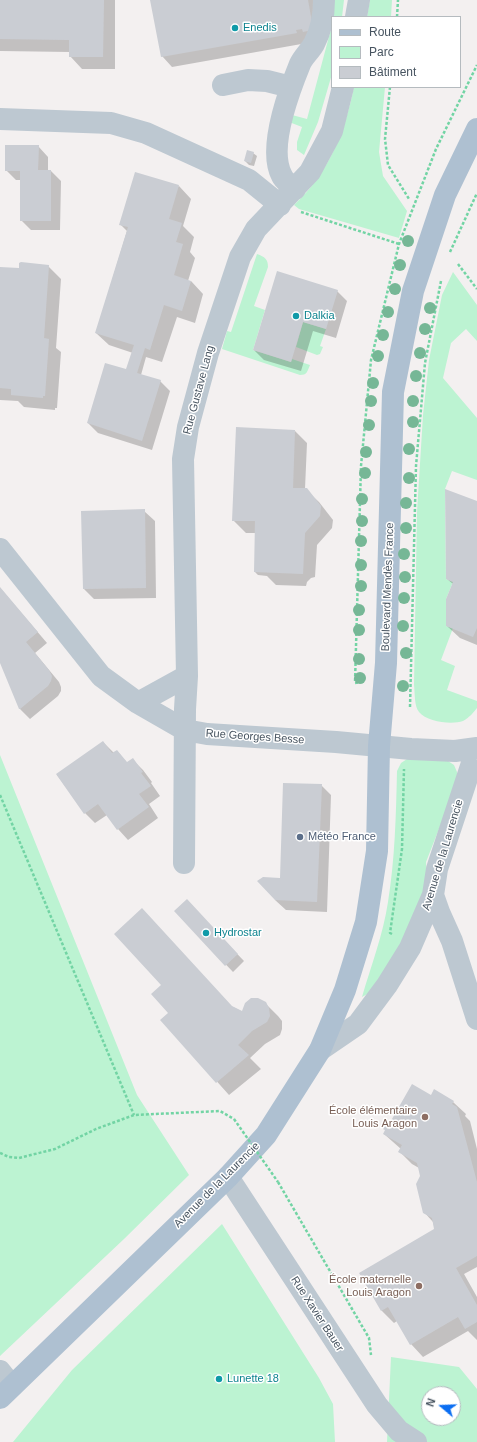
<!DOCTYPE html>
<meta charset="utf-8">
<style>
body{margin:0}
#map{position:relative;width:477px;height:1442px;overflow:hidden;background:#f3f0f0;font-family:Helvetica,sans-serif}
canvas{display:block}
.legend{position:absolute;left:331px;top:16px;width:130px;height:72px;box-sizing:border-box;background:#fff;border:1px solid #b5bbbf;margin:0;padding:5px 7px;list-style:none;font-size:12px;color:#475460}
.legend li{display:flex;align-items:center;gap:8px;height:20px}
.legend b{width:20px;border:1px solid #b5bbbf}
.north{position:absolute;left:421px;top:1386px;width:40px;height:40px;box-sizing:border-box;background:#fff;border:1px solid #b5bbbf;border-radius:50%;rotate:289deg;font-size:11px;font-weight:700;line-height:16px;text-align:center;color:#475460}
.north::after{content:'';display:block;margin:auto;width:14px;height:18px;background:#0b6ef2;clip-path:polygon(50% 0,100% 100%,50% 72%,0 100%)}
</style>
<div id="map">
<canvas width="477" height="1442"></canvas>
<ul class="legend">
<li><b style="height:5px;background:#aec0d1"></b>Route</li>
<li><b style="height:11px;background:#bcf3d2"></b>Parc</li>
<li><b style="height:11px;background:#cacdd3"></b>Bâtiment</li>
</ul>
<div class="north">N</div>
</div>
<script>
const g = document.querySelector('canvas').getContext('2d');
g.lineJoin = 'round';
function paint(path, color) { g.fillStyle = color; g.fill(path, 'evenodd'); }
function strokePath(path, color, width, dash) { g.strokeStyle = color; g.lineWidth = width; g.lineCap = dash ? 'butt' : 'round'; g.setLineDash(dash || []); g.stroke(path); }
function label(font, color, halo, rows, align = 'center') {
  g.font = font + ' Helvetica,sans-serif'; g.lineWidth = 3; g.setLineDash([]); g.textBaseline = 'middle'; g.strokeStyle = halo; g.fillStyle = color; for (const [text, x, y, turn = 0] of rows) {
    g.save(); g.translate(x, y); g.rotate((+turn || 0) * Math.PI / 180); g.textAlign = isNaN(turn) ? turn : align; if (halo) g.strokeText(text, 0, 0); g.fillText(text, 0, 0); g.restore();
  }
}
paint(new Path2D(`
 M334,0h10l-2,17h-10v57l-14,48 -14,33 -7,-5v-8l5,-15 -13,-5 3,-7 15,4 24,-90z
 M370,0h22l-1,17h-24z
 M354,87h31l-6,65 4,24 24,35 -8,27 -100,-29 -5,-4c35,-33 50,-71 60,-118z
 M257,254c8,3 11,5 11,13l-14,39 11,4 -12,40 38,12 1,-3 18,6c-3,7 -3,10 -10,10l-78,-26 5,-18 4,1z
 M453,272l24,33v36l-11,-12 -15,14 -8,35 34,40v62l-25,-9 -7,18 1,90 7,3 -7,17v27l7,2 -12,32 14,6 -8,24 30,11v7c-3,4 -8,10 -14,13 -11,4 -36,1 -44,-9 -5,-6 -4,-19 -5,-27l3,-173 6,-97 6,-55 13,-65z
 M303,322l23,7 -6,17 3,1 -3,7 -3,1 -21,-8z
 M0,755l137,340 52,80 -65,64 -124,117z
 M407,759l41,2 6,4 3,7v11l-31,79 1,21 -5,18 -44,87 -16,9c9,-31 21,-62 26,-95 7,-43 8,-87 9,-131l4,-8z
 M222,1224l97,154 14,26 2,38h-322l59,-72z
 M391,1357l68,10 18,22v53h-90zM429,1394h24v24h-24z`), '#bcf3d2');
paint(new Path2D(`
 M0,0h115v69h-33l-12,-13v-4l-70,-1z
 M151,0h165l-9,43 -135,24 -10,-11z
 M38,146l10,11v14h3l10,10 -1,49h-29l-10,-10v-40h-5l-10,-10z
 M253,153l4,3 -3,10 -5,-1 -4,-4z
 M179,186l12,13 -8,27 11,11 -4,15 5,6 -7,23h3l12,13 -8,29 -18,-6 -15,45 -16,-5 -5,18 19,6 10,10 -18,59 -54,-17 -10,-10 39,-52 6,-18 -24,-8 -13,-12 31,-102 -7,-7z
 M48,266l13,13 -5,69 5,4 -4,56h-2v2l-31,-3 -6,-6 -18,-1v-131h19z
 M337,291l10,10 -11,37 -23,-7 -12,40 -37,-11 -10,-10z
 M295,431l12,12 -2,46 14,13 14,18 -1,8 -15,17 -2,32 -4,1 -4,4 -1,4 -30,-1 -9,-9 -9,-1 -3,-3 1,-39h-10l-13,-13z
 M477,502v143l-17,-7 -13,-12 6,-42 -6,-5z
 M144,511l11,10 1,77 -62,1 -10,-10z
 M0,588l47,55 -12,10 24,29 2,5v4l-3,5 -28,23 -10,-10 -20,-49z
 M103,742l11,11 3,-2 11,13 5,-4 10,10 9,12 -1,1 9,13 -11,8 9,14 -30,22 -10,-11 -11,-14 -12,8 -10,-10 -28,-38z
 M321,785l10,10 -4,117 -41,-2 -11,-10 6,-21z
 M193,908l51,53 -11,11 -58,-61z
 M265,1003l13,13 4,5v8l-2,6 -15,9 -15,14 11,11 -32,26 -67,-75 71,-13 10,5z
 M431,1097l22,5 13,12 -1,2 5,5 7,28v118l-13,7 13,23v43l-9,-9 -45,26 -12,-13 -14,-23 -3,2 -12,-12 -22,-38 75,-43 -2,-8 -9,-10 -3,-36 -2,-8 -7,-4 -13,-13 2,-2 -17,-15 4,-7z`), '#0003');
paint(new Path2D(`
 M0,0h104l-1,57h-34v-17l-69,-1z
 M150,0h158l5,28 -1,2 -9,2 -1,-3 -6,1 1,3 -136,24z
 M5,145h34l-1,25h13v51h-31v-50h-15z
 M247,150l7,2 -3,11 -7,-2z
 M135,172l44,13 -10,34 13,4 -6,19 7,2 -9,31 17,6 -9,30 -18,-6 -14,45 -5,-2 -8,25 24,7 -19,61 -55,-18 18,-60 21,6 8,-24 -39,-12 33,-106 -9,-2z
 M21,262l28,3 -5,73 5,1 -4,57h-2v2l-32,-3v-6l-11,-1v-121l19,1v-5z
 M277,271l61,19 -12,39 -23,-7 -12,40 -38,-12z
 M236,427l59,3 -2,58h14l14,18 -1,10 -15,17 -2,41 -49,-2 1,-51h-23z
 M445,489l32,12v127l-4,9 -27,-11v-27l7,-17 -7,-3z
 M145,509l1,79 -63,1 -2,-78z
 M0,587l38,45 -12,10 23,28 3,6 -1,5 -3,5 -28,23h-1l-19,-46z
 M103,741l9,12 5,-3 10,12 6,-4 10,14 -2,1 10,13 -12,8 10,13 -32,23 -19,-26 -14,10 -28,-40z
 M283,783l39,1 -5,118 -42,-2 -18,-19 6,-4 17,1z
 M187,899l51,55 -13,12 -51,-55z
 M142,908l90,98 10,5 3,-8 6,-5h7l8,4 3,6 1,8 -3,6 -15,9 -14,14 11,10 -33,28 -56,-63 8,-7 -17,-19 10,-9 -47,-51z
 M412,1084l19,11 3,-6 20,12 -2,3 5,3 20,75v74l-21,12 21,37v17l-12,7 -7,-12 -48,28 -22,-38 -7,4 -22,-38 75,-44 -2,-11 -9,-5 -7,-29 4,-8 -3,-13 -19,-11 4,-7 -19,-11 2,-4 -2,-1 3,-4 2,1z`), '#cacdd3');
strokePath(new Path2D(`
 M397,17l1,-17
 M390,87l-5,52 3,26 21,34
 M301,212l98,32
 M450,252l27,-59
 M458,264l19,25
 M363,682l-8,1 6,-217 10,-106 28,-116 37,-95 41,-84
 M410,707l6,-241 9,-103 16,-82
 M0,795l134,320
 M392,934l-2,-1 12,-84 2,-80
 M0,1153l9,4 10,1 36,-9 41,-20 38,-14 86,-4 14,8
 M278,1182l91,156 2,17`), '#72d4a4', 2.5, [3, 2]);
strokePath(new Path2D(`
 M356,17l3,-17
 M223,85l25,-5 19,1 24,6
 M0,119l111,4 35,10 103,47 31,25
 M295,189c-4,-4 -11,-8 -13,-13 -15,-27 7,-85 18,-112 3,-7 10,-13 14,-20 7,-13 10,-30 10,-44
 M0,549l101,127 37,27 47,27 22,4 129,8 75,7 44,2 22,-3
 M138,703l49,-27
 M184,863l1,-154 2,-33 -4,-217 5,-32 20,-74 32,-96 16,-28 54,-57 22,-41 11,-44
 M433,895l6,17 13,29 25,78
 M320,1050l38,-26 29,-39 23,-37 23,-53 4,-26 40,-121
 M228,1177l149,228 22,26 17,11
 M0,1371l12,15`), '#bdc8d1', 22);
strokePath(new Path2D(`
 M0,1398l228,-221 38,-42 54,-85 25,-60 21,-68 11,-71 2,-105 7,-83 7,-271 20,-101 32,-96 32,-66`), '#aec0d1', 22);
strokePath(new Path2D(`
 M234,1119l44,63`), '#72d4a4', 2.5, [3, 2]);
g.fillStyle = '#76b796';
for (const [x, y] of [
 [408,241],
 [400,265],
 [395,289],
 [430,308],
 [388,312],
 [425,329],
 [383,335],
 [420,353],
 [378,356],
 [416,376],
 [373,383],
 [371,401],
 [413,401],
 [413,422],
 [369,425],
 [409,449],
 [366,452],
 [365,473],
 [409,478],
 [362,499],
 [406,503],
 [362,521],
 [406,528],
 [361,541],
 [404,554],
 [361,565],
 [405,577],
 [361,586],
 [404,598],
 [359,610],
 [403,626],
 [359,630],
 [406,653],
 [359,659],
 [360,678],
 [403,686]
]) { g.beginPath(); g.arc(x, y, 6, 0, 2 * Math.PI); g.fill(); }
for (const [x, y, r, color] of [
 [235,28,4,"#0f9aa8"],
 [296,316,4,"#0f9aa8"],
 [300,837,4,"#5c6f8a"],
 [206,933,4,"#0f9aa8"],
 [425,1117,4,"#8d6e63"],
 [419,1286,4,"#8d6e63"],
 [219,1379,4,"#0f9aa8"]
]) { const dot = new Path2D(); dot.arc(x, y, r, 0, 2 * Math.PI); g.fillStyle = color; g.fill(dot); strokePath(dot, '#fff', 1.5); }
label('11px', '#0d838f', '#fff', [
 ["Enedis",243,28],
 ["Dalkia",304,316],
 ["Hydrostar",214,933],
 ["Lunette 18",227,1379]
], 'left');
label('11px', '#475460', '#fff', [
 ["Rue Gustave Lang",199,390,-75],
 ["Boulevard Mendès France",388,587,-88],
 ["Rue Georges Besse",255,737,4],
 ["Avenue de la Laurencie",443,855,-73],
 ["Avenue de la Laurencie",217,1185,-45],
 ["Rue Xavier Bauer",317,1314,57]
]);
label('11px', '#4e5e75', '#fff', [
 ["Météo France",308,837]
], 'left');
label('11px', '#785e54', '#fff', [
 ["École élémentaire",417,1111],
 ["Louis Aragon",417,1124],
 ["École maternelle",411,1280],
 ["Louis Aragon",411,1293]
], 'right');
</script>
